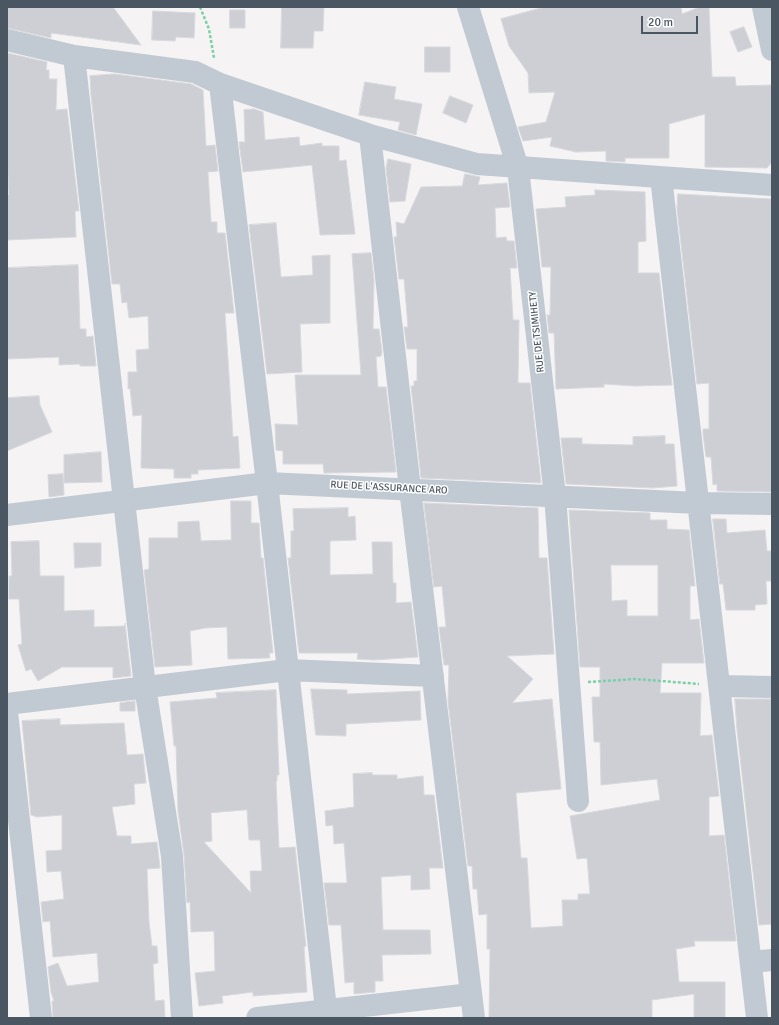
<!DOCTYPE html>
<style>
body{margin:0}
#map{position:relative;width:779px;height:1025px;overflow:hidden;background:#f5f3f3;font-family:Signika,sans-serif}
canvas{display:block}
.frame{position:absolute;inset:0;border:8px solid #4a5661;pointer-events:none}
.scale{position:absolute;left:641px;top:16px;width:57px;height:18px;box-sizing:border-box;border:2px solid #4a5661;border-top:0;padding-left:5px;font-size:12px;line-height:14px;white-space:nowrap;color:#4a5661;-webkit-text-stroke:3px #fff;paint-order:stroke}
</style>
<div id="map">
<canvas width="779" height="1025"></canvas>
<div class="frame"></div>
<div class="scale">20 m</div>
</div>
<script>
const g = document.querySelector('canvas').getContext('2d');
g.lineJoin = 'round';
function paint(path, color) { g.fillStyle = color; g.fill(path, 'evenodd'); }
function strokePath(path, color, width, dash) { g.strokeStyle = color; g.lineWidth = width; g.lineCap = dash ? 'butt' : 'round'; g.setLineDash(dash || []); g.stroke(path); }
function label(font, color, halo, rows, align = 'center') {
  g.font = font + ' Signika,sans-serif'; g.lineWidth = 3; g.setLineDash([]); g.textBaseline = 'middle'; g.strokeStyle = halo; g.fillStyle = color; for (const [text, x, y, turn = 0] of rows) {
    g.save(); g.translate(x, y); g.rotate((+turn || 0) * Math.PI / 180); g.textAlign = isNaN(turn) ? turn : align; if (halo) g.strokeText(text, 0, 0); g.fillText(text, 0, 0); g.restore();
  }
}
const building = new Path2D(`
 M7,7h106l28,38 -90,-12v5l-44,-10z
 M282,7h42l-1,24h-9l-1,17h-32z
 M545,7h136l1,7 18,-7h9l3,70h23l1,9 36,-1v77l-5,6 -62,-1v-53l-36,10v34h-44v4l-19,-1v-10l-30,1 -26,-6 2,-9 -29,4 -5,-14 28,-5 9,-30 -26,1 -1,-20 -19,-27 -8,-27z
 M230,10h15v18h-15z
 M153,11l42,2 -1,25 -18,-1 -1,4 -23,-1z
 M744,27l8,20 -14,5 -8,-20z
 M425,47h25v25h-25z
 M7,53l40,9 -1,8h3v9h8l-1,31 11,-1 12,102h-4l1,26 -69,3v-45h2l-2,-40z
 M115,74l76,10 12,6 3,56 9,-1 3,26 -10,1 3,50h6v11h8l9,80h-9l8,124 5,-1 2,32 -42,2v4h-7v4h-17v-9l-33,-1 1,-53 -9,1 -3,-28 -2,1v-17h9l-1,-22 13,-1 -1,-33 -19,2 -2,-16 -5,1 -2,-19h-8l-21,-189 -1,-19z
 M365,82l31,5 -2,12 28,5 -6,31 -18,-5 2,-8 -41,-7z
 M450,96l23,9 -7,18 -23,-10z
 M254,109l9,3 2,28 34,-3 1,9 22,-3v3h17v15l7,-1 9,74 -35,1 -8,-70 -69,7 -4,-30h6l-1,-32z
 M388,159l23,5 -6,37 -15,1 -4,-33z
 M465,174l15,3 -2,8 29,-2 3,24 -15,1 1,30 10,-1 1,4h7l3,27h-7l3,52h6l-1,63h12l11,100 -120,-5 -10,-92h3v-5h3v-32h-10l-3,-22h4l-4,-48h-5l-5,-42h3l-1,-15 8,2 17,-37 41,-1z
 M595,190l50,2 1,49 -8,1v31h21l13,112 -37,1 -31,-2v3l-48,2 -2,-56h-5l-2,-18h3l1,-48h-9l-6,-58 30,-2 -1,-10 30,-2z
 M678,194l94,5v293l-55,-1v-7l-4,1 -2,-28h-5l-3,-23v-5h6v-46l-12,1 -20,-175z
 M276,223l5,54 32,-2 -1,-19 18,-1v68l-30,1 2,48 -35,2 -18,-149z
 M371,253l3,27 -1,49h6l3,22 -1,5 -5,1 2,30h8l10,85 -72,1 -1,-9h-40v-13l-7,-1 -1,-26 23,1 -3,-50h66l-9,-121z
 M78,265l2,64h6v8l7,-1 3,30h-16v-2l-21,1v-8l-52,2v-91z
 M39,396l1,9 12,27 -45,19v-53z
 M665,436v8h9l3,42 -24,2 -87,-4 -5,-46h21v6l51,1v-8z
 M101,452l1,30 -38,1v-28z
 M63,474l1,21 -15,2 -1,-22z
 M231,501h20v22h8l2,35h2l10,95h-4l1,5 -42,1 -1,-32 -22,1 -15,3 2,34 -37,2 -11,-97 5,-1v-31h29v-16l21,-1 2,20 30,-1z
 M424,503l114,5 1,50h8l7,96 -47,2 26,23 -21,24 40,-4 9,90 -45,4 5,65h6l4,70 32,-2 -1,-26h16v-6h12l-3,-36 -10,1 -7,-43 90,-16 -3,-21 -56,6 -1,-43h-6l-2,-45h8v-30h-20l-11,-157 81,3v7h17v9l22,1 6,56h-5v34l9,-1 5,44h-42l-2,30h41l-1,43 12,-1 7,61 -10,1v39l15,-1 12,106h-42l1,5 -19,3 3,33h46v36h-31v-24l-42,6v18h-163l1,-69h-3v-35l-8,1 -2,-26h-4l-1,-23h-4l-20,-164 1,-37h-5l-5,-38h7l-4,-41 -8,1zM611,565h47v51h-31v-16l-15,1z
 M348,508v9l7,-1 1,24 -26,1v34l43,-1 -1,-32h20l1,41h3v20l15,-1 7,55 -44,3 -17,-1 1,-6h-59l-11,-95h3v-27h3l-1,-22z
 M713,519h13l1,14 38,-3 2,21h5v30h-6l1,23 -12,1v5h-29l-3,-26h-3z
 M39,541l1,35h24v35l30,-1v17l31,-1v-3l6,53 -18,2v-11h-51l-24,14 -7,-12 -5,2 -8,-26 4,-1 -3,-45h-10v-23h3l-1,-34z
 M74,543h27v23l-26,2z
 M311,689l36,1v4l73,-3 1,29 -75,4v12l-30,-1z
 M276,690l3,85h-2v6h-1l3,67 16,-1 11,99 -2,1 3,45 -54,4v-4l-31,4 1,7 -24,3 -4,-33 20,-2 -1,-40 -23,1 -1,-30 -3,1 -3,-48 -6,-44 -2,-65h-2l-4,-44 47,-4 -1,-5zM247,810l2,30h11l2,31h-12l1,22 -47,-51 8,-1 -1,-28z
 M735,699h37v225l-13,1 -22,-195z
 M135,701v10h-15v-8z
 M60,719v6l64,-2 3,32 16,-1 3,29 -12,1 1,20 -23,3 5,29h14v8l26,-2 3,26 -13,1 2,53 3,24h5l1,17 -5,1 2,37 9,-1 1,18h-112l-1,-17h2l-3,-9 -3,-25 10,-4 9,23 32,-4 -2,-29 -44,4 -3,-36 -7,1 -2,-20 23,-3 -3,-28 -14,1 -1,-21 16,-1v-35l-25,2 -6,-2 -9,-94z
 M372,773v2h25v4l26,-3 1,19h10l9,73h-14l1,21 -19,1v-15l-30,2 2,53h47l1,24 -49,1 1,26h-8v11l-21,2v-12l-9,1 -4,-58h-12l-5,-42h23l-3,-40 -10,1 -1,-19 -7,1 -1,-15 29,-4 -1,-33z`);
paint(building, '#cdcfd5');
strokePath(building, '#d7d9de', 1);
strokePath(new Path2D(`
 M200,7l9,22 5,29
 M588,682l48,-3 63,5`), '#7ad0a6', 2.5, [3, 2]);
strokePath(new Path2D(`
 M468,7l50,161 37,328 23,305
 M763,7l9,43
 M7,40l67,16 121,16 25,12 150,51 107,29 295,21
 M74,56l71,631 27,169 10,162
 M220,84l47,399 60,535
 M370,135l40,354 64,529
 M661,177l96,841
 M7,515l260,-32 431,20 74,1
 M719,686l53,1
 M7,704l280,-34 146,6
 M7,712l34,306
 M751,962l21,-2
 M257,1018l214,-24`), '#c1cad2', 22);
label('10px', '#4a5661', '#fff', [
 ["RUE DE TSIMIHETY",537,332,-96],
 ["RUE DE L'ASSURANCE ARO",389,488,3]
]);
</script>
